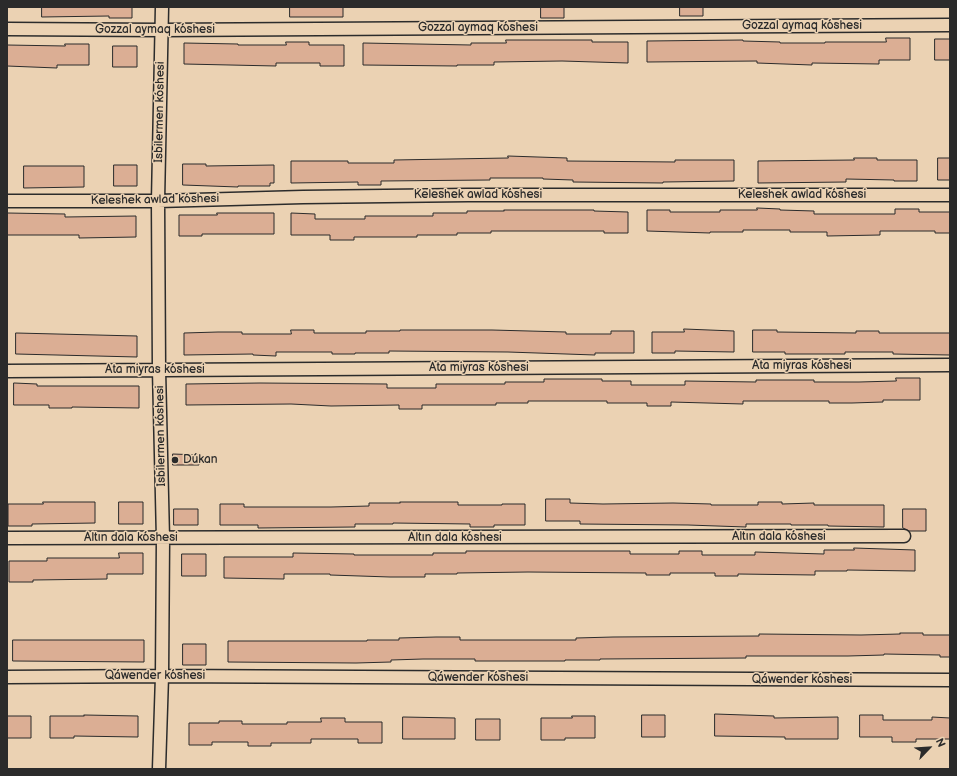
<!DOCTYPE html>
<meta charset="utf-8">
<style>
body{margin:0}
#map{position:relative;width:957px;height:776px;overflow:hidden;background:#ebd2b3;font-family:"Balsamiq Sans",sans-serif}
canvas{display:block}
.frame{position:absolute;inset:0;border:8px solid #2b2b2b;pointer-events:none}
.north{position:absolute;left:909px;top:728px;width:40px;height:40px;-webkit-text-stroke:3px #ebd2b3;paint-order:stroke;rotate:65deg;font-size:11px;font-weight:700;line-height:16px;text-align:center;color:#2b2b2b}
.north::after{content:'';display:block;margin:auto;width:14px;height:18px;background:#2b2b2b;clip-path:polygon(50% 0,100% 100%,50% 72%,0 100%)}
</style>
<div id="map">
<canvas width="957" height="776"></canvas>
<div class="frame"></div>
<div class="north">N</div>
</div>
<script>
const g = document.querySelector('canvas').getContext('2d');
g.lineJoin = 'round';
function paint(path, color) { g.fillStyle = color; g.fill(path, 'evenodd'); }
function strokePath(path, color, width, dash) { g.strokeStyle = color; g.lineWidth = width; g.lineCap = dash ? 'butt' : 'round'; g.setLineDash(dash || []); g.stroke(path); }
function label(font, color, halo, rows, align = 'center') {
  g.font = font + ' "Balsamiq Sans",sans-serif'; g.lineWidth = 3; g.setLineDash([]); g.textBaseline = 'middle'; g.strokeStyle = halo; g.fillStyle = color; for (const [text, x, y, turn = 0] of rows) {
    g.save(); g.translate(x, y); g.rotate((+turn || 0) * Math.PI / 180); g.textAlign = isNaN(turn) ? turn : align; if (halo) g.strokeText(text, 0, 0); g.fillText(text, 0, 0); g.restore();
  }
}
const building = new Path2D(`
 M42,7h90v11h-23v-2l-67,1z
 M290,7h53v10h-53z
 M541,7h23v11h-23z
 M680,7h23v9h-23z
 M886,38h24v22h-31v4l-67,-1v2l-55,-2v-2l-110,1v-21l96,-1v1l37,1v1h45v-1h61z
 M935,39h15v21h-15z
 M506,40h86v2h36v21l-66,-2 -68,1v3h-37v1l-94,-1v-22l108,2v-2h35z
 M286,42h23v3h35v21h-24v-3h-44v3l-92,-2v-21l54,1v1h48z
 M65,44h24v21h-32v3l-50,-2v-21l58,1z
 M113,46h24v21h-24z
 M508,156l59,2v3l108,1v-2h59v21l-71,1v1l-90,-1v-2l-30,-1v-1h-53v2l-109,1v4h-23v-3l-67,1v-22h57v2h46v-3l114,-2z
 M854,158h23v2h40v21h-23v-1l-48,-1v3l-88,1v-22l96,-1z
 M938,158h12v22h-12z
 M183,164h23v2l68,-1v18h-4v3h-32v1l-55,-2z
 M114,165h23v21h-23z
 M24,166h60v21l-60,1z
 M757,208l23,1v1l34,1v3h81v-5h24v3h31v21h-15v-2h-55v4l-53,1v-4h-37v-2h-47v2h-33v1l-63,-2v-21h23v2h50v-2h37z
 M504,210h90v1l34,1v21h-24v-2h-113v2h-34v2h-40v2h-63v3h-24v-5h-39v-22l24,1v5h50v-3h68v-3h34v-2h37z
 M7,213l58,1v3l71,-1v21l-57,1v-3h-72z
 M217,213h57v21h-72v2h-23v-21h38z
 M684,329l50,2v21l-59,-1v2h-23v-21h32z
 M291,330h23v3h52v-2h34v-1h92l74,2v2h45v-3h23v22h-39v2l-87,-3 -119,-1v2h-34v1h-23v-2h-56v4l-23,-1v-1l-69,1v-22l34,-1h24v2h49z
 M753,330h24v2l79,1v-2h23v2h71v22l-57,-1v-2h-48v2h-60v-2h-32z
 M16,333l121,3v21l-121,-3z
 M896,378h24v22h-37v2l-31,1h-23v-2h-86v3l-72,-2v4h-24v-3h-40v-2h-79v2h-32v2h-74v4h-23v-4l-68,1 -40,-2 -105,1v-21l74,-1 127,1v4h49v-4h69v-2h39v-3h58v2h29v4h54v-4l71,1v-2h58v2h45l37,-1z
 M14,383l23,1v2h102v22l-67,-1v1h-23v-3h-35z
 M173,454l26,1v10h-26z
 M546,499h24v4l33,1 70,-1 38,1v1h47v-3h24v2l32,-1v2h70v22l-56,-1v-1h-37v-1h-45v3l-58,-2 -108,-1v-3h-34z
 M43,502h52v21l-63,1v2h-24v-22h35z
 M119,502h24v22h-24z
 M400,502h58v3h44v-1h23v21h-31v2h-24v-3l-77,-1v1h-38v3l-97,1v-3h-38v-21h24v3h87l38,-1v-3h31z
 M174,509h24v16h-24z
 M903,509h23v22h-17l-6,-3z
 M854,548l61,2v21l-68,-1v1h-32v4l-77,-1v2h-23v-3h-45v2h-24v-2l-118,-1 -71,1v1h-32v3h-35l-60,-2v-1h-46v5l-60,-1v-21h69v-4l61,1v1h79v-2h33v-2h164v3h49v-3h23v4h53v-3l69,2v-4h30z
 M119,553h24v21h-36v5l-74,1v2h-24v-21h38v-3h72z
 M182,554h24v22h-24z
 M900,633h23v2h27v22h-10v-2l-56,-1v1l-36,1h-102v2l-146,1v1h-35v1h-90v-2h-52l-32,1v2l-35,1 -128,-1v-21h139v-1h32v-2l37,-1h24v3h116v-2l37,-1 146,-1v-2l102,1 39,-1z
 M13,640h131v22l-131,-1z
 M183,644h23v21h-23z
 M715,714l59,2v2l64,-1v22h-53v-2l-70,-1z
 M84,715l54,1v21l-64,-1v2h-24v-22h34z
 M642,715h23v22h-23z
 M860,715h23v5h49v-3l18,1v21h-34v3h-24v-5h-32z
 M7,716h24v22h-24z
 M572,716h23v22h-30v2h-24v-22h31z
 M403,717l52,1v21h-52z
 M321,718h24v4h37v21h-24v-4h-47v4h-40v3h-23v-4h-36v3h-23v-22h30v-2h23v3h45v-2h34z
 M476,719h24v21h-24z`);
paint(building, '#dbae94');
strokePath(building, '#2b2b2b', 1);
const minor = new Path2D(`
 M7,29l154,1 789,-5
 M7,201h151l145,-4 165,-2h482
 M7,371l943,-6
 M7,538l897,-2
 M7,677l155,-1 788,4
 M159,769l3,-93 1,-137 -4,-169 -1,-169 4,-194`);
strokePath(minor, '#2b2b2b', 15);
strokePath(minor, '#ebd2b3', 12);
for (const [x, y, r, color] of [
 [175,460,4,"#2b2b2b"]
]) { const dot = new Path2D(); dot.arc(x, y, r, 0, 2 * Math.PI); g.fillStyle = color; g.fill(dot); strokePath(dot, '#ebd2b3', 1.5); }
label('12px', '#2b2b2b', '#ebd2b3', [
 ["Gozzal aymaq kóshesi",802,26],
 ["Gozzal aymaq kóshesi",478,28],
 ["Gozzal aymaq kóshesi",155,30],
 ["Isbilermen kóshesi",160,112,-89],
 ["Keleshek awlad kóshesi",478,195],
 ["Keleshek awlad kóshesi",802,195],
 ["Keleshek awlad kóshesi",155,200,-1],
 ["Ata miyras kóshesi",802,366],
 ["Ata miyras kóshesi",479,368],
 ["Ata miyras kóshesi",155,370],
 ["Isbilermen kóshesi",161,436,-91],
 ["Altın dala kóshesi",779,537],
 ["Altın dala kóshesi",131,538],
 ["Altın dala kóshesi",455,538],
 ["Qáwender kóshesi",155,676],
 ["Qáwender kóshesi",478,678],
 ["Qáwender kóshesi",802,680]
]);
label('12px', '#2b2b2b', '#ebd2b3', [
 ["Dúkan",183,460]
], 'left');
</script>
